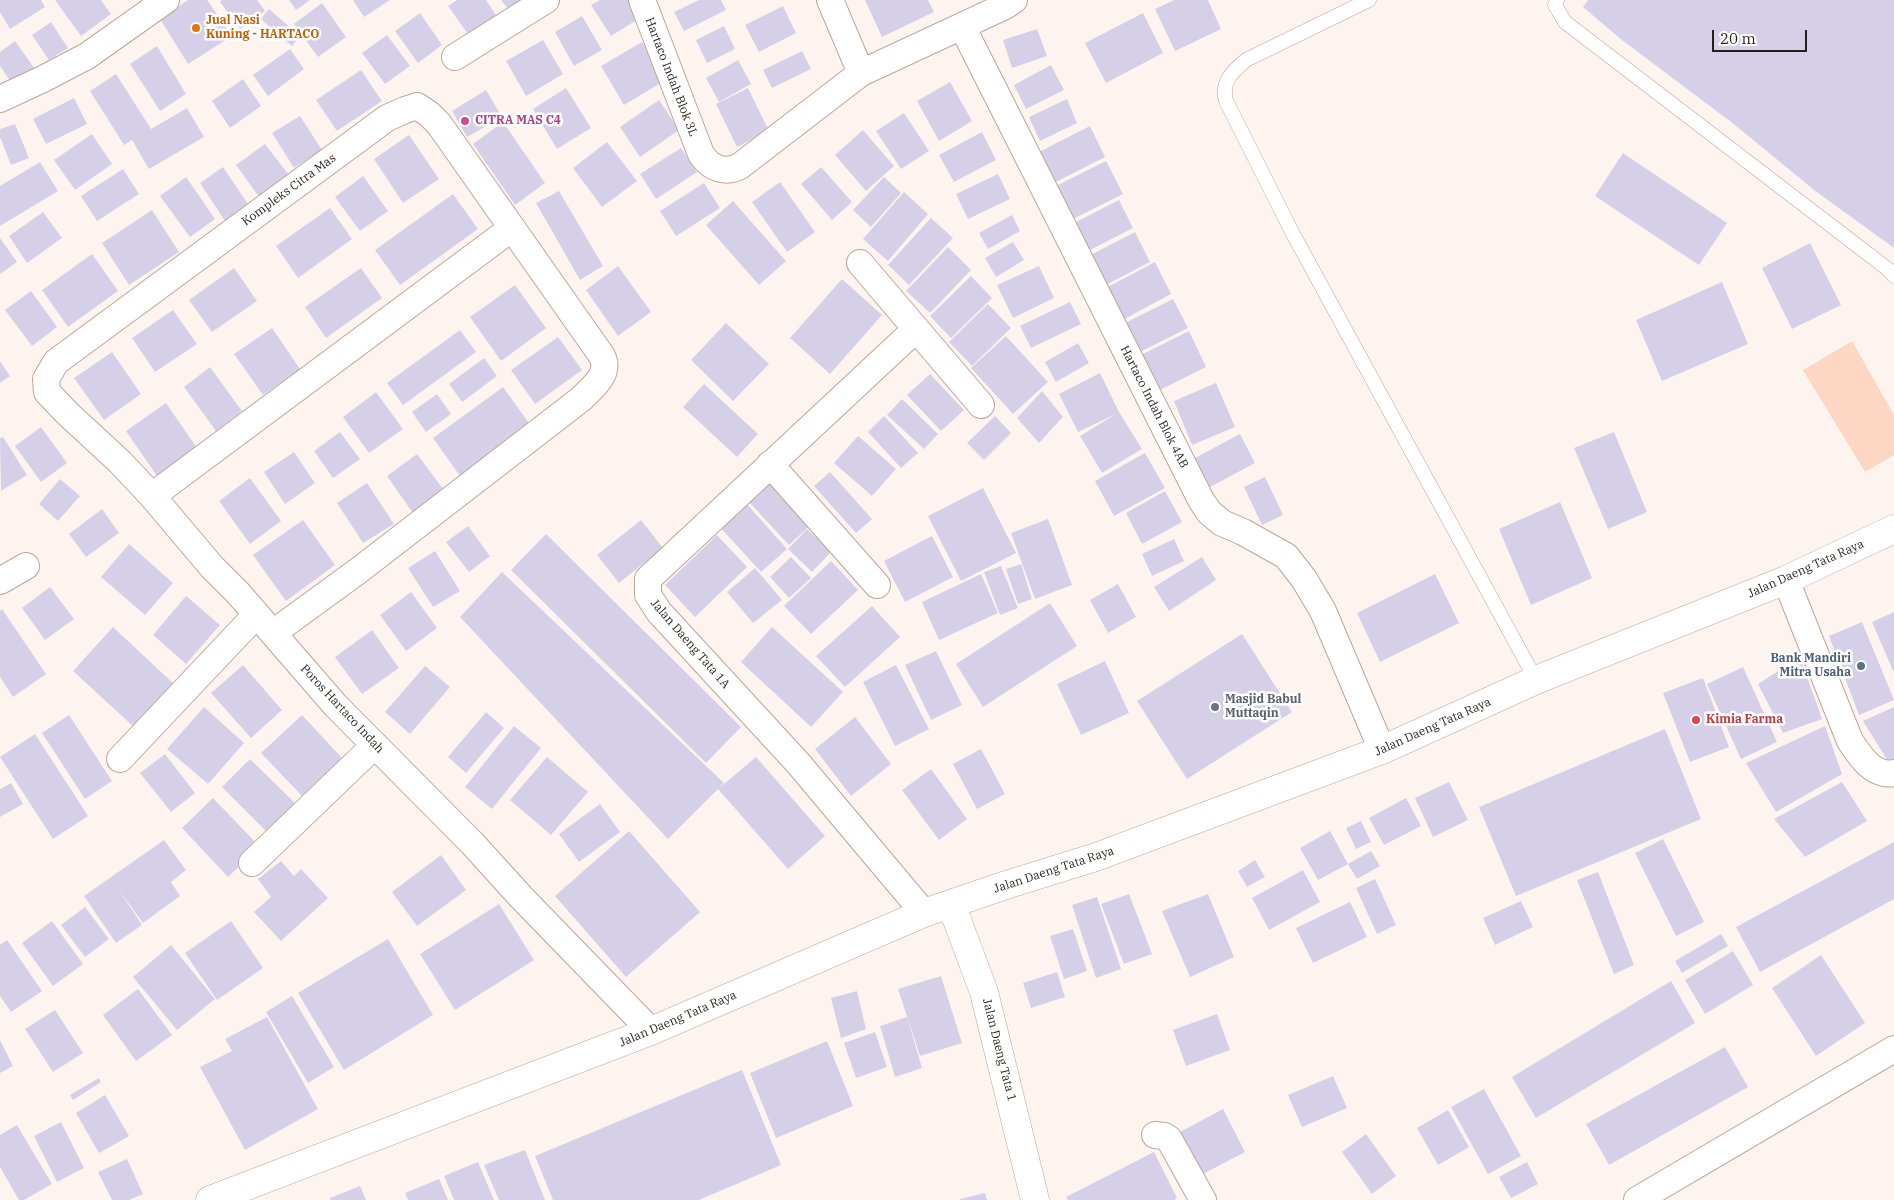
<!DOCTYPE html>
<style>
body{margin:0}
#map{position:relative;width:1894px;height:1200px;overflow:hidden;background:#fef4ef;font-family:"IBM Plex Serif",serif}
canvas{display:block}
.scale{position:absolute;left:1712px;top:30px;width:95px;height:22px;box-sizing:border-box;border:2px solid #261d19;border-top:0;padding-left:6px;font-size:15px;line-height:18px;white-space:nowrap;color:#261d19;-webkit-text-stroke:4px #fff;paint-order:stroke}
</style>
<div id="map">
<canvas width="1894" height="1200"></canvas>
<div class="scale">20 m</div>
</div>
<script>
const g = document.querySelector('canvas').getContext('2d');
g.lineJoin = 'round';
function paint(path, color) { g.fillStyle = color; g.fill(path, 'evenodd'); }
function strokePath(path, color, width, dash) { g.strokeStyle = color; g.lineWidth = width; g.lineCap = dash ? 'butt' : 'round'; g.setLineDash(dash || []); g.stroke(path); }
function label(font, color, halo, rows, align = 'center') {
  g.font = font + ' "IBM Plex Serif",serif'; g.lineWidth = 5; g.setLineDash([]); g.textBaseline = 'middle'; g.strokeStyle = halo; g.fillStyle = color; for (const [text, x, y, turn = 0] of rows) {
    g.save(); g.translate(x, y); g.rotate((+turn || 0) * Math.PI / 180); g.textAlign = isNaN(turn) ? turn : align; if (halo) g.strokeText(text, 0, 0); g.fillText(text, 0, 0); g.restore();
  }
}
paint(new Path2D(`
 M1852,341l42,74v40l-29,17 -62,-102z`), '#fed6c4');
paint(new Path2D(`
 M0,0h41l4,7 -35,22 -10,-17z
 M55,0h46l10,14 -30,22z
 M188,0h19l25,36 -44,28 -28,-45z
 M222,0h35l8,11 -25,18 -20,-27z
 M289,0h21l-14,10z
 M353,0h37l-26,17z
 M457,0h29l14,21 -27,20 -25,-35z
 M501,0h19l-12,9z
 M600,0h33l10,16 -32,20 -20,-31z
 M699,0h22l5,10 -42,21 -10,-19z
 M865,0h63l6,12 -52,25z
 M1174,0h34l13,29 -46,22 -20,-42z
 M1588,0h306v248l-80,-58 -79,-65 -113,-85 -39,-33z
 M322,3l24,34 -28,20 -24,-33z
 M783,6l13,27 -37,19 -14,-27z
 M269,9l31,27 -8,10 -31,-27z
 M420,13l22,32 -24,18 -23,-32z
 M1143,13l20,40 -57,30 -21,-40z
 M582,16l20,34 -28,16 -19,-34z
 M51,22l17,26 -19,12 -17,-25z
 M724,26l11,23 -28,14 -11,-23z
 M1037,29l10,27 -35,12 -9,-28z
 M387,35l23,31 -25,18 -23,-31z
 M543,40l20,34 -37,22 -20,-35z
 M15,41l22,31 -22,16 -15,-22v-14z
 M642,42l22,39 -40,24 -23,-39z
 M157,46l29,48 -26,17 -30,-47z
 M290,49l14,20 -36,27 -15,-21z
 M802,51l9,18 -39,19 -9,-18z
 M738,60l13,24 -32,18 -13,-24z
 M1051,65l13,25 -38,19 -12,-24z
 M361,70l21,31 -45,30 -21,-31z
 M116,74l35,55 36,-21 17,29 -55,32 -17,-29 -8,5 -34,-54z
 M243,79l18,27 -31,22 -18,-27z
 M950,82l22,39 -33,20 -22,-40z
 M566,88l25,40 -34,21 -24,-40z
 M748,88l21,43 -32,16 -21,-43z
 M486,90l16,27 -35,20 -15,-26z
 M74,98l13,26 -41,20 -13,-25z
 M1067,99l10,24 -37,18 -11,-24z
 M659,100l20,30 -39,27 -20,-30z
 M904,113l25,38 -28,18 -25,-38z
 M300,116l22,34 -28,18 -22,-35z
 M503,122l42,61 -30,22 -42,-61z
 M15,124l14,34 -18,7 -11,-28v-8z
 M1090,126l15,31 -51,26 -15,-31z
 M863,130l31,36 -28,25 -31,-36z
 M982,132l14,28 -42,22 -15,-27z
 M92,134l20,30 -37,26 -21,-30z
 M409,135l30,44 -36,24 -29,-44z
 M607,142l30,39 -35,26 -29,-39z
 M265,144l27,35 -30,22 -26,-36z
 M681,148l16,24 -41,27 -16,-25z
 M1623,153l104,70 -28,42 -104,-69z
 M1106,161l17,33 -54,27 -17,-33z
 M40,162l18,29 -58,35v-40z
 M223,167l25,37 -23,17 -25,-38z
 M821,167l31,35 -20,18 -31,-36z
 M123,169l16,25 -42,27 -16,-25z
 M998,174l12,25 -42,20 -12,-25z
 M363,176l25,35 -28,20 -25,-34z
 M186,177l29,42 -25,18 -30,-41z
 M884,177l17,16 -30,34 -18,-17z
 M780,182l35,50 -28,20 -35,-50z
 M704,183l16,25 -44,28 -16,-25z
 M559,191l44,75 -23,14 -44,-77z
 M904,192l24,22 -40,47 -25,-22z
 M453,194l25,35 -78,56 -25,-35z
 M1119,200l14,28 -45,23 -14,-28z
 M733,201l53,60 -27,24 -53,-60z
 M330,208l22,31 -54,39 -22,-32z
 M152,210l27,42 -50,33 -27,-42z
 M43,212l19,26 -35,25 -18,-27z
 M1012,215l8,16 -32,18 -9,-16z
 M931,218l22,20 -44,47 -21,-20z
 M1135,232l15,30 -50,26 -15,-30z
 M0,238l17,24 -17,12z
 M1013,242l11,18 -28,17 -11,-19z
 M1810,243l31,62 -49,24 -30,-61z
 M948,247l23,23 -41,43 -24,-22z
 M92,254l26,37 -50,36 -26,-37z
 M1155,262l16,32 -52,28 -17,-32z
 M618,266l33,46 -33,24 -32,-46z
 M1039,266l15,32 -41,20 -16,-33z
 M234,268l23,33 -45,31 -23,-32z
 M361,268l21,30 -56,40 -21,-31z
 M971,276l21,22 -41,40 -21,-22z
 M842,279l40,36 -52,59 -40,-36z
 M1722,282l26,62 -86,37 -26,-61z
 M515,285l31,43 -45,33 -31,-44z
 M31,291l26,36 -25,19 -27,-36z
 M1173,299l15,29 -52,26 -15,-29z
 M1070,302l11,22 -50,24 -11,-22z
 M988,304l23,24 -39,38 -23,-24z
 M173,310l24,34 -42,28 -23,-34z
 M726,323l43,41 -36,37 -42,-41z
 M272,328l28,41 -37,26 -29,-41z
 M460,330l16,22 -73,53 -16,-22z
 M1189,331l17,36 -52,26 -17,-36z
 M1006,336l42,46 -35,32 -42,-46z
 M558,337l24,33 -47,34 -24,-34z
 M1078,343l11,20 -33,19 -11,-20z
 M112,352l29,42 -37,26 -30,-42z
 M484,358l13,18 -35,26 -13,-18z
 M0,361l10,15 -10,7z
 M210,367l32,44 -26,20 -32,-44z
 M1100,373l19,39 23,37 -40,24 -22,-37 36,-22 -38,18 -19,-38z
 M930,374l34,36 -23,21 -34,-36z
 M1216,383l19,44 -43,18 -18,-44z
 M704,384l54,50 -21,23 -54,-50z
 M503,387l28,39 -71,50 -27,-38z
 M1042,391l21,26 -24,26 -22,-25z
 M376,392l27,37 -34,24 -26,-36z
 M437,394l14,20 -25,18 -14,-20z
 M902,399l36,35 -14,15 -37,-34z
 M166,403l31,45 -40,28 -31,-45z
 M884,416l34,37 -17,15 -33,-36z
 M995,416l16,17 -27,27 -17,-17z
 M41,427l26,36 -26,19 -26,-36z
 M340,432l20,27 -27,19 -19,-27z
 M1614,432l33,80 -39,17 -34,-81z
 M1240,434l15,29 -45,24 -15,-29z
 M858,436l38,33 -24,27 -38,-33z
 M3,437l24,38 -26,16 -1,-53z
 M294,452l21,31 -30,21 -21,-32z
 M1145,453l20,35 -51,28 -19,-35z
 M417,454l29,39 -31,23 -28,-40z
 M830,472l42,47 -16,14 -42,-47z
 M775,473l42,46 -28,26 -43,-46z
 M1265,477l18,38 -21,10 -18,-38z
 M250,478l31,43 -31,23 -31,-43z
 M60,479l20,17 -22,25 -19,-17z
 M367,483l27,41 -31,19 -26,-40z
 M983,488l33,65 -55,28 -33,-65z
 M1165,491l17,31 -40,22 -16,-31z
 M745,502l42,47 -26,23 -42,-46z
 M1560,502l32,76 -61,27 -32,-76z
 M102,509l17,24 -33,24 -17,-23z
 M1048,519l24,66 -37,14 -24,-66z
 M303,520l32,45 -49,36 -33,-46z
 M641,520l22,28 -44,35 -22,-28z
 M468,526l22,30 -21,16 -23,-30z
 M807,529l24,23 -19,20 -24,-23z
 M546,534l195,193 -35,36 -195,-193z
 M717,535l30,32 -52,50 -30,-32z
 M932,536l21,41 -48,25 -21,-41z
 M1174,539l10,22 -32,15 -10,-22z
 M129,544l44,39 -28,32 -44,-38z
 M435,551l25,40 -27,16 -25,-39z
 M791,557l20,21 -22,20 -19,-21z
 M1202,557l14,23 -47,31 -15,-24z
 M831,561l27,29 -47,44 -27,-28z
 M1021,564l11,35 -14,5 -12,-35z
 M1001,566l17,42 -18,7 -16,-43z
 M755,568l27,32 -29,23 -26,-31z
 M502,572l222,211 -56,56 -208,-222z
 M981,574l17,39 -59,27 -17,-38z
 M1435,574l24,49 -79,39 -23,-49z
 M1118,584l18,33 -28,16 -18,-33z
 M50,587l24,32 -29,21 -23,-32z
 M411,592l26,36 -31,23 -26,-36z
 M186,596l34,29 -34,39 -33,-29z
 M1050,603l27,43 -94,61 -27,-43z
 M872,606l28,31 -55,50 -29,-31z
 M2,609l44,65 -33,23 -13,-20v-66z
 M1894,612v61l-22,-51z
 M1862,622l32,78 -35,15 -30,-79z
 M113,627l62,58 -40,43 -62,-57z
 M772,627l71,65 -32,35 -70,-65z
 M372,630l27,38 -37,26 -27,-37z
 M1242,634l50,78 -105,67 -50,-78z
 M936,651l26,54 -31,15 -26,-55z
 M1800,657l22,62 -39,14 -25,-49z
 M1105,661l24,52 -48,22 -24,-51z
 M243,665l39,45 -31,28 -40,-45z
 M896,665l33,64 -34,17 -32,-64z
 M425,666l25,21 -40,47 -25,-22z
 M1743,667l34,75 -36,17 -34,-75z
 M1703,678l26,69 -39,15 -27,-69z
 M204,707l40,36 -36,41 -41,-35z
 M1894,707v64l-31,-50z
 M486,712l18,16 -38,45 -18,-16z
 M69,715l43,66 -27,18 -43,-66z
 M302,715l40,43 -40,38 -41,-43z
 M855,717l36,47 -40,32 -36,-47z
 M514,726l27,22 -49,61 -27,-22z
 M1825,726l17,48 -66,38 -30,-49z
 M1665,729l36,90 -185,77 -37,-89z
 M35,734l53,82 -35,23 -53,-82z
 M981,749l24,45 -28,15 -24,-45z
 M165,754l30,39 -24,19 -31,-39z
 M547,757l41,35 -37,43 -41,-35z
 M756,757l69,79 -37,33 -70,-80z
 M250,759l47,46 -28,29 -47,-47z
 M931,769l36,50 -28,21 -37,-50z
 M1449,782l19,38 -35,17 -18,-39z
 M1842,782l25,39 -62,36 -31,-38z
 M11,783l12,21 -23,13v-28z
 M213,798l47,49 -32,30 -46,-49z
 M1406,798l15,28 -37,19 -15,-27z
 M600,804l20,28 -41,30 -20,-28z
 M1361,821l10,21 -15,7 -10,-21z
 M629,831l71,81 -74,65 -71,-81z
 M1330,831l18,33 -30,16 -18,-32z
 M1663,839l41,83 -28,14 -41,-83z
 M164,840l22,30 -15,12 9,14 -37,27 -24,-33 23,35 -26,18 -32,-47z
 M1894,842v57l-134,73 -24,-45z
 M1371,851l9,15 -23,13 -9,-15z
 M441,855l25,35 -49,36 -25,-34z
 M1255,860l10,17 -18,10 -9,-16z
 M281,861l13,15 7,-7 27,29 -47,43 -27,-29 17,-15 -13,-18z
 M1303,870l17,32 -51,28 -17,-32z
 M1598,872l36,93 -20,9 -37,-94z
 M1375,879l21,46 -19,9 -21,-46z
 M1129,894l23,60 -28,10 -23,-60z
 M1208,894l26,63 -44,20 -28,-66z
 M1097,897l24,72 -25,9 -24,-73z
 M1521,901l12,26 -38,18 -12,-27z
 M1350,902l17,35 -54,26 -17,-35z
 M499,904l35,56 -79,50 -35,-56z
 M85,907l24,32 -24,18 -24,-32z
 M52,921l31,43 -30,22 -31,-43z
 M231,921l32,47 -46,32 -32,-47z
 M1073,929l14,42 -23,8 -14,-43z
 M1721,934l7,12 -46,27 -7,-12z
 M388,939l45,76 -89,55 -46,-77z
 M7,940l35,51 -31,21 -11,-16v-51z
 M171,945l44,54 -38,31 -44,-53z
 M1733,951l20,34 -48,29 -20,-34z
 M1821,955l44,68 -49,33 -44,-68z
 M1057,972l8,25 -34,11 -8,-25z
 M941,976l21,67 -42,13 -22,-67z
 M1671,981l24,42 -159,95 -24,-41z
 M138,989l34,46 -36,26 -33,-46z
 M857,991l9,38 -25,9 -10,-40z
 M292,996l42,71 -26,16 -42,-71z
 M55,1010l28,43 -30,19 -28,-43z
 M1217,1014l13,36 -44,16 -13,-36z
 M267,1017l51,92 -73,41 -45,-83 32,-16 -7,-12z
 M907,1017l15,51 -27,9 -15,-51z
 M875,1032l12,35 -31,11 -12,-35z
 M0,1040l13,26 -13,7z
 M827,1041l26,65 -77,32 -26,-65z
 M1725,1047l23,40 -139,78 -23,-41z
 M742,1070l39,95 -82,35h-146l-18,-44z
 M1333,1076l14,32 -45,19 -14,-32z
 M99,1078l2,4 -28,18 -3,-5z
 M1484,1089l37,67 -33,18 -37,-67z
 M105,1095l24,41 -30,17 -23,-40z
 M1223,1109l22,43 -46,24 -21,-43z
 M1448,1110l21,37 -31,18 -21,-37z
 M61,1122l23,46 -27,14 -23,-46z
 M17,1125l35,59 -28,16h-5l-19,-33v-32z
 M1366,1134l30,42 -24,18 -30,-42z
 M525,1150l20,50h-46l-15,-35z
 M1154,1152l23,46 -3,2h-106l-2,-3z
 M127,1159l16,35 -14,6h-17l-14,-28z
 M478,1162l16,38h-40l-10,-24z
 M1527,1162l11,22 -27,14 -12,-21z
 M439,1179l9,21h-40l-3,-7z
 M360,1186l6,14h-36v-2z
 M985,1193l2,7h-27v-1z`), '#d5d0e8');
const lane = new Path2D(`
 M1369,0l-123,60c-14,12 -25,22 -20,41l66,131 244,448
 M1557,0l-2,5 10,17 324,248 5,6`);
const street = new Path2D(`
 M642,0l59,154c9,14 24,20 39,12l121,-93 144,-67 9,-6
 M830,0l31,73
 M962,26l239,474 8,12 13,11 21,9 43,24 18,23 19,32 59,139
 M455,57l91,-57
 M0,99l43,-20 44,-23 79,-56
 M860,263l121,142
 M916,329l-268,250v16l11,17 139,151 126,150
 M770,464l107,121
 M152,496l360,-268
 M1786,580l64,161c10,15 23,36 44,32
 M0,581l26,-15
 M273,633l85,-62 223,-172c12,-12 30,-25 21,-43l-163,-232 -10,-10 -12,-8 -12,4 -18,8 -331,244 -10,17 1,13 20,21 53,49 32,34 60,71 26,26 98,113 136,137 49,54 130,134
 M120,759l136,-144
 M252,863l123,-118
 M1155,1135l9,1 5,3 34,61
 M1637,1200l257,-151`);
const secondary = new Path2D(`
 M951,904l33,88 51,208`);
const primary = new Path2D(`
 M210,1200l441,-169 273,-118 82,-28 90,-28 286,-107 154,-70 250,-100 108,-51`);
strokePath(lane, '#bda59a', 15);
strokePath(street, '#bda59a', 28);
strokePath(secondary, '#bda59a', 29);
strokePath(primary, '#bda59a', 29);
strokePath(lane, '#fff', 14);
strokePath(street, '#fff', 26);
strokePath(secondary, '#fff', 28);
strokePath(primary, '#fff', 28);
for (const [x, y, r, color] of [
 [196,28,5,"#e8710a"],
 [465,121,5,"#d1479c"],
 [1861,666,5,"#5c6f8a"],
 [1215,707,5,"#6b7280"],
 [1696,720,5,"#e0444e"]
]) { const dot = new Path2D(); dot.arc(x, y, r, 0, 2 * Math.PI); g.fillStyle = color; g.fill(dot); strokePath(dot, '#fff', 2); }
label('bold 12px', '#c56008', '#fff', [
 ["Jual Nasi",206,21],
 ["Kuning - HARTACO",206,35]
], 'left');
label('12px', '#261d19', '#fff', [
 ["Hartaco Indah Blok 3L",671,77,69],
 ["Kompleks Citra Mas",289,190,-36],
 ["Hartaco Indah Blok 4AB",1154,407,63],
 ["Jalan Daeng Tata Raya",1806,569,-24],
 ["Jalan Daeng Tata 1A",690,644,49],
 ["Poros Hartaco Indah",342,709,47],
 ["Jalan Daeng Tata Raya",1433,727,-24],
 ["Jalan Daeng Tata Raya",1054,870,-18],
 ["Jalan Daeng Tata Raya",678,1019,-23],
 ["Jalan Daeng Tata 1",999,1050,76]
]);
label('bold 12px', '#b23c85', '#fff', [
 ["CITRA MAS C4",475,121]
], 'left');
label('bold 12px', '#4e5e75', '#fff', [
 ["Bank Mandiri",1851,659],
 ["Mitra Usaha",1851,673]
], 'right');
label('bold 12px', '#5b616d', '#fff', [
 ["Masjid Babul",1225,700],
 ["Muttaqin",1225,714]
], 'left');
label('bold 12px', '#be3a42', '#fff', [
 ["Kimia Farma",1706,720]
], 'left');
</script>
